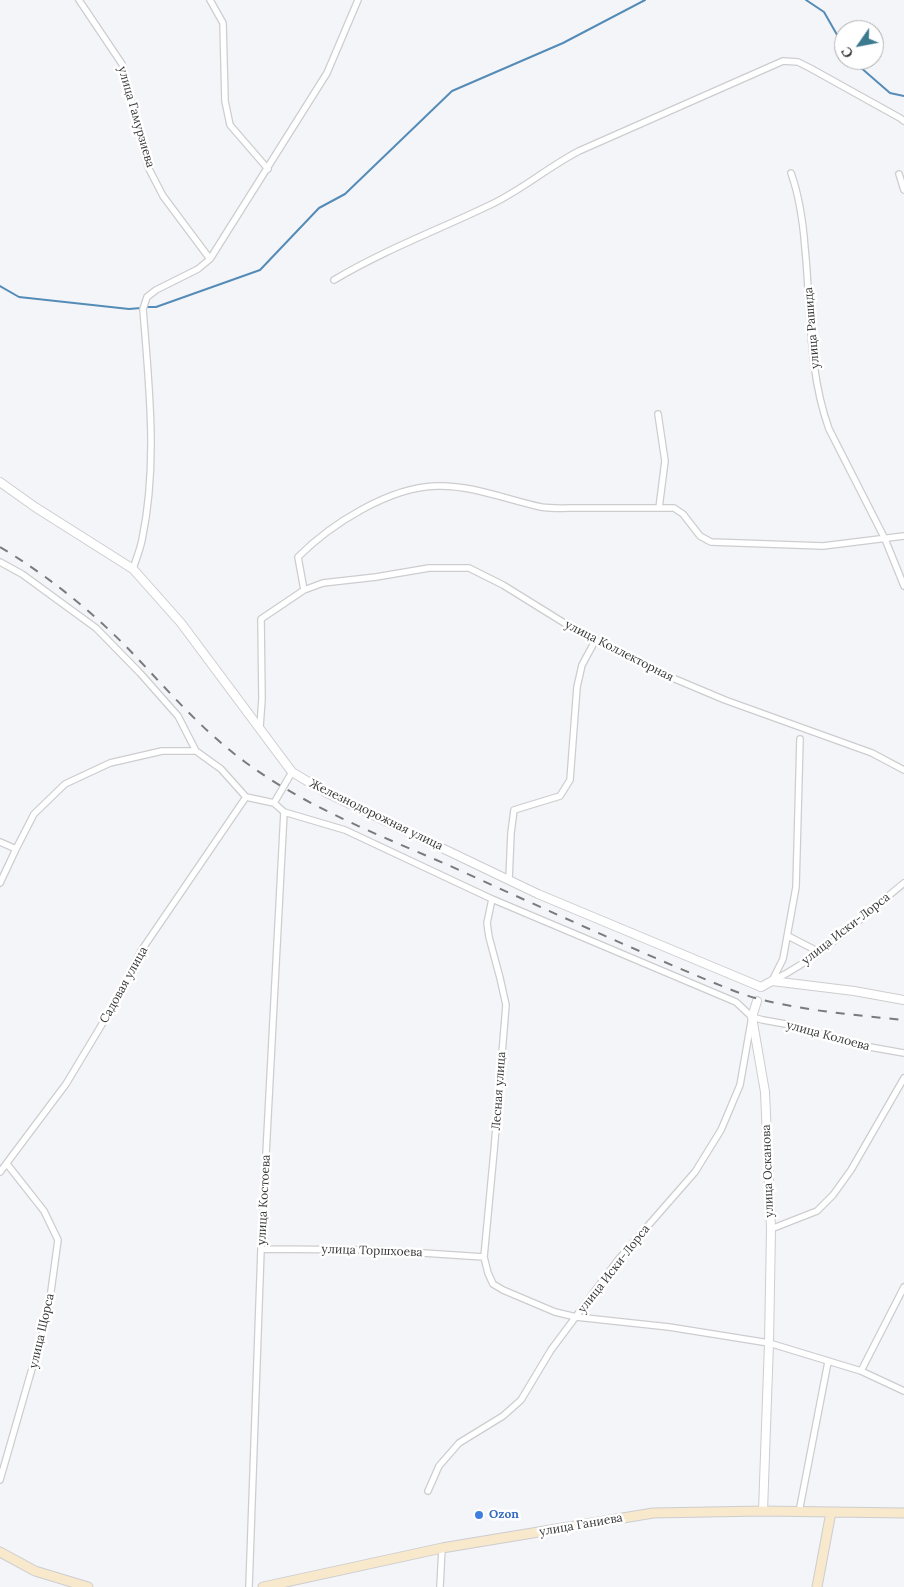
<!DOCTYPE html>
<meta charset="utf-8">
<style>
body{margin:0}
#map{position:relative;width:904px;height:1587px;overflow:hidden;background:#f4f5f8;font-family:Lora,serif}
canvas{display:block}
.north{position:absolute;left:834px;top:20px;width:50px;height:50px;box-sizing:border-box;background:#fff;border:1px solid #afafb0;border-radius:50%;rotate:237deg;font-size:14px;font-weight:700;line-height:20px;text-align:center;color:#383839}
.north::after{content:'';display:block;margin:auto;width:18px;height:22px;background:#3b798f;clip-path:polygon(50% 0,100% 100%,50% 72%,0 100%)}
</style>
<div id="map">
<canvas width="904" height="1587"></canvas>
<div class="north">С</div>
</div>
<script>
const g = document.querySelector('canvas').getContext('2d');
g.lineJoin = 'round';
function strokePath(path, color, width, dash) { g.strokeStyle = color; g.lineWidth = width; g.lineCap = dash ? 'butt' : 'round'; g.setLineDash(dash || []); g.stroke(path); }
function label(font, color, halo, rows, align = 'center') {
  g.font = font + ' Lora,serif'; g.lineWidth = 5; g.setLineDash([]); g.textBaseline = 'middle'; g.strokeStyle = halo; g.fillStyle = color; for (const [text, x, y, turn = 0] of rows) {
    g.save(); g.translate(x, y); g.rotate((+turn || 0) * Math.PI / 180); g.textAlign = isNaN(turn) ? turn : align; if (halo) g.strokeText(text, 0, 0); g.fillText(text, 0, 0); g.restore();
  }
}
strokePath(new Path2D(`
 M806,0l18,12 20,35
 M852,60l38,33 14,3
 M0,286l19,11 110,12 12,-1
 M146,307h10l104,-37 59,-62 26,-14 107,-103 111,-48 82,-43`), '#548cb7', 2);
const minor = new Path2D(`
 M79,0l43,64 26,103 15,29 47,63
 M210,0l13,23 2,78 5,24 38,44
 M791,173c9,25 12,49 14,75 6,60 3,123 24,181l56,110 19,47
 M899,174l5,16
 M334,280c50,-30 104,-50 156,-75 32,-15 58,-38 89,-54l204,-90 15,1 12,6 90,50 4,3
 M658,414l7,47 -6,47
 M0,562l22,12 74,54 44,45 38,43 18,35 25,18 25,28 28,6 10,9 61,18 147,69 244,103 16,15 11,3 28,5 73,21 40,7
 M133,569c3,-10 7,-19 9,-29 16,-76 7,-154 1,-231l4,-12 9,-7 42,-21 12,-10 117,-186 31,-73
 M304,590l-6,-33c33,-33 91,-70 139,-71 36,-1 70,14 104,21 12,2 26,1 38,1 32,0 64,0 95,0l9,6 17,22 11,6 112,4 81,-10
 M260,727l2,-28 -1,-80 43,-29 19,-7 53,-6 53,-9h40l34,17 79,49 93,45 50,21 147,53 32,17
 M274,803l18,-31
 M0,842l16,7
 M509,880l2,-47 3,-23 46,-14 10,-16 7,-93 5,-22 13,-24
 M0,883l16,-34 18,-35 31,-30 45,-21 52,-12h34
 M492,899l-5,24 2,14 11,41 6,27 -12,146 -10,106 4,16 5,11 10,6 52,22 21,5 93,10 100,16 92,28 43,20
 M788,936l31,16
 M774,980c48,-24 88,-63 130,-97
 M772,981l11,-22 13,-72 4,-148
 M0,1172l66,-88 53,-88 22,-45 105,-154
 M771,1229l46,-18 16,-16 18,-25 53,-92
 M261,1249l116,1 107,7
 M861,1371l43,-84
 M0,1480l48,-167 10,-73 -14,-29 -37,-47
 M428,1491l11,-25 20,-23 44,-27 18,-16 30,-50 67,-90 77,-88 26,-42 19,-45 11,-63
 M799,1512l29,-150
 M249,1587l12,-338 23,-437
 M440,1587l2,-39`);
const tertiary = new Path2D(`
 M0,482l35,25 98,62 48,54 111,149 35,21 211,101 223,93
 M761,987l11,-6 82,10 50,9
 M757,1001l-5,16 13,75 6,137 -2,114 -6,168`);
const secondary = new Path2D(`
 M0,1552l35,19 53,16
 M263,1587l179,-39 211,-35 110,-2 141,2
 M817,1587l14,-75`);
strokePath(minor, '#cdcdd0', 8);
strokePath(tertiary, '#cdcdd0', 10);
strokePath(secondary, '#cdcdd0', 11);
strokePath(minor, '#fff', 5.5);
strokePath(tertiary, '#fff', 8);
strokePath(secondary, '#f8e8cc', 9);
strokePath(new Path2D(`
 M0,547c50,30 98,69 138,112 35,37 65,72 107,103 61,45 134,73 203,103 88,40 175,80 264,117 15,6 31,13 47,17 47,12 96,16 145,21`), '#7a7a7c', 2, [9, 9]);
for (const [x, y, r, color] of [
 [479,1515,5,"#3f7fe0"]
]) { const dot = new Path2D(); dot.arc(x, y, r, 0, 2 * Math.PI); g.fillStyle = color; g.fill(dot); strokePath(dot, '#fff', 2); }
label('12px', '#383839', '#fff', [
 ["улица Гамурзиева",136,117,74],
 ["улица Рашида",812,328,-95],
 ["улица Коллекторная",619,651,27],
 ["Железнодорожная улица",376,815,26],
 ["улица Иски-Лорса",846,929,-38],
 ["Садовая улица",124,985,-61],
 ["улица Колоева",828,1036,15],
 ["Лесная улица",499,1091,-86],
 ["улица Осканова",768,1171,-92],
 ["улица Костоева",264,1200,-87],
 ["улица Торшхоева",372,1251,2],
 ["улица Иски-Лорса",614,1269,-52],
 ["улица Щорса",42,1331,-77],
 ["улица Ганиева",581,1525,-10]
]);
label('bold 12px', '#366cbe', '#fff', [
 ["Ozon",489,1515]
], 'left');
</script>
